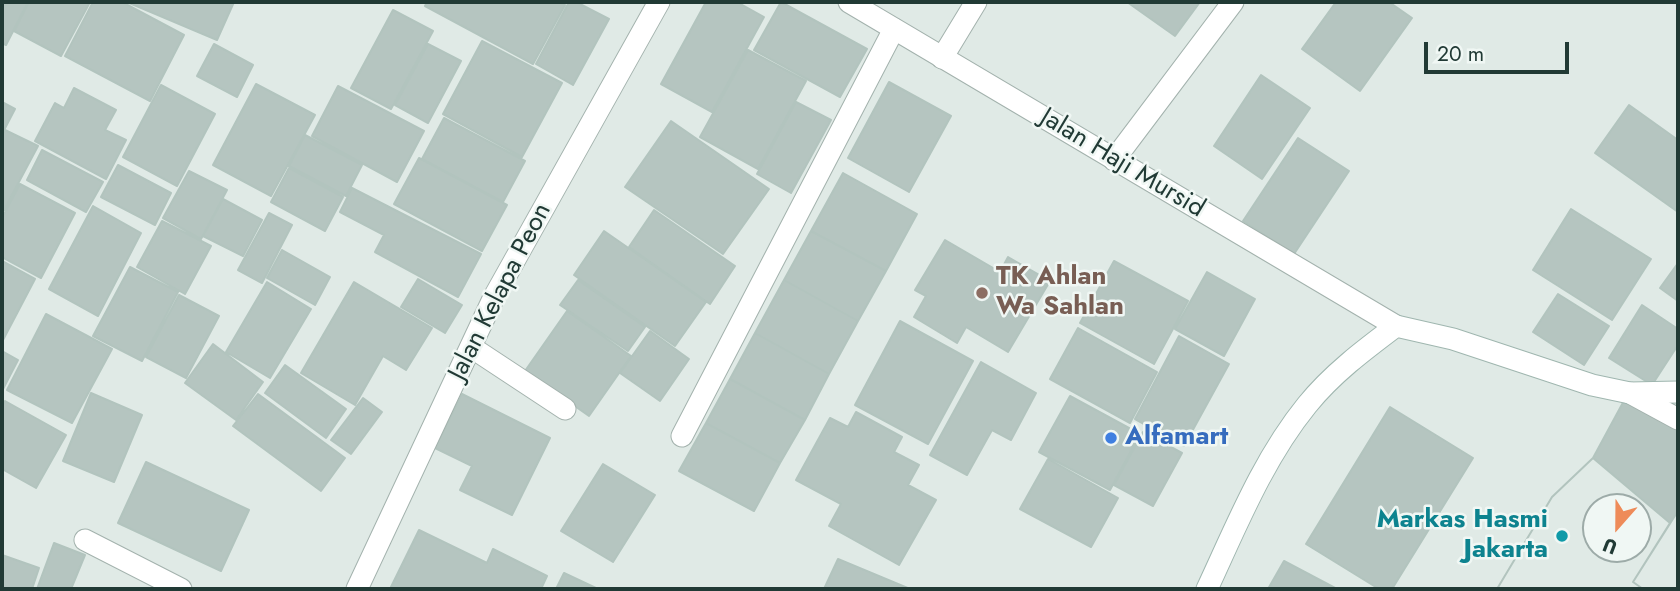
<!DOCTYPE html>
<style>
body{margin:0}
#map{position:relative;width:1680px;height:591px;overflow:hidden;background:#e0eae6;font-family:Jost,sans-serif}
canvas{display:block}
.frame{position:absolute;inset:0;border:4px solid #213a35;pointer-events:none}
.north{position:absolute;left:1582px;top:493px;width:70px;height:70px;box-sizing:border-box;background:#f0f7f4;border:2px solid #9daba8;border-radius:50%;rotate:201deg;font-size:19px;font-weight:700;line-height:28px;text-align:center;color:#213a35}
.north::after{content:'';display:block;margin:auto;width:24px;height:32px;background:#ee8b59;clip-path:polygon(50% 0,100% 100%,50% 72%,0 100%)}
.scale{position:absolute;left:1424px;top:42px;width:145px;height:32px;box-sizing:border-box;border:4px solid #213a35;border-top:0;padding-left:9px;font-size:21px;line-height:24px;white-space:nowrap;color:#213a35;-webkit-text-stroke:5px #f0f7f4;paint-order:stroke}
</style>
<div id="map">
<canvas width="1680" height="591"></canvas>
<div class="frame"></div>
<div class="north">U</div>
<div class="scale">20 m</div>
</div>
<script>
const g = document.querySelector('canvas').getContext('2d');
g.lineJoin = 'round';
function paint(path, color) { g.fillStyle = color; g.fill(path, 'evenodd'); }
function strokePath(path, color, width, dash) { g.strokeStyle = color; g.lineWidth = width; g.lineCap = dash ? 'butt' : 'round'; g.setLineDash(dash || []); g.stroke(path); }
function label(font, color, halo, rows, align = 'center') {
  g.font = font + ' Jost,sans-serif'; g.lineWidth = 5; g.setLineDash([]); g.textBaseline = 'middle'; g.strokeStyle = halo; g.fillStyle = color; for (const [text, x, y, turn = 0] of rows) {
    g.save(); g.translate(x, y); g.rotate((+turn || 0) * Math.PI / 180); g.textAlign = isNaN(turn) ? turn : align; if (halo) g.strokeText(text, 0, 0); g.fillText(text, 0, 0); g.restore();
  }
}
const building = new Path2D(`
 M2,2h26l-22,43 -4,-2z
 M29,2h61l-29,54 -47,-25z
 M93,2h29l62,33 -34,66 -85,-45z
 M127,2h107l-17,38z
 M427,2h131l7,3 -32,59 -108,-58z
 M569,2h7l33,17 -36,66 -37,-21z
 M706,2h31l27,15 -52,95 -51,-28z
 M781,2l86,47 -27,48 -86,-47z
 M1127,2h73l-25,34z
 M1336,2h53l23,16 -52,73 -58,-42z
 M393,10l40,21 -42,78 -40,-21z
 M482,41l80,42 -40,74 -79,-43z
 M214,44l39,21 -16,32 -40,-21z
 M428,44l33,17 -33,62 -33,-18z
 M748,50l58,31 -48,88 -58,-32z
 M1261,75l49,33 -48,71 -48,-33z
 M889,82l62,34 -42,76 -61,-34z
 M256,84l59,31 -44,81 -58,-31z
 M161,85l54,29 -38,72 -54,-29z
 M338,86l86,45 -27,51 -85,-46z
 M74,88l42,22 -11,20 21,10 -20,39 -71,-38 20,-38 9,5z
 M2,102l13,7 -13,25z
 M796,102l35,18 -40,73 -34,-19z
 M1629,105l49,35v72l-83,-59z
 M444,118l81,43 -22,41 -81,-43z
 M671,121l98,68 -46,65 -98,-67z
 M5,130l33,16 -34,64 -2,-74z
 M305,135l57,30 -16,31 -57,-30z
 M1298,138l51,33 -55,83 -51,-33z
 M42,150l61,32 -17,30 -59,-32z
 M419,158l88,47 -25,46 -88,-47z
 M118,165l53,28 -16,32 -54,-28z
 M289,168l54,29 -18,34 -54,-29z
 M189,171l38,19 -26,49 -38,-21z
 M843,173l74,41 -31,57 -75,-40z
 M20,184l55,29 -34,65 -39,-21v-39z
 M352,188l129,66 -23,43 -83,-45 9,-17 -44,-23z
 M223,199l39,21 -19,36 -40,-20z
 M93,206l48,27 -43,83 -49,-27z
 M1571,209l80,50 -39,61 -79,-50z
 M654,210l81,56 -25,38 -81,-57z
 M269,213l23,12 -30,58 -24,-13z
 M162,221l49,25 -26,48 -48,-27z
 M604,231l102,71 -31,44 -101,-71z
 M811,231l75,40 -28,50 -74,-41z
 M945,240l55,32 8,-15 42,24 -42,71 -42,-25 -9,16 -43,-26 12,-21 -11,-6z
 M282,250l48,27 -15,28 -48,-27z
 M2,261l33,18 -32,61 -1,-1z
 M1114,261l74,40 -34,63 -74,-41z
 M1678,263v38l-18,-13z
 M130,267l48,25 -36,69 -49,-25z
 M1207,272l48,27 -31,57 -49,-27z
 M418,279l44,26 -17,28 -44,-26z
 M578,280l67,47 -17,24 -68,-46z
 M784,280l74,41 -29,53 -74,-41z
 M267,282l44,27 -41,69 -44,-26z
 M354,282l78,46 -26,42 -23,-14 -28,49 -54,-32z
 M1558,294l51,32 -25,39 -51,-33z
 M179,295l40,21 -33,62 -40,-21z
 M1642,305l36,24v16l-26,40 -43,-27z
 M567,311l64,45 -42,60 -64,-45z
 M46,314l66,35 -40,74 -65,-33z
 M900,321l73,40 -45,83 -73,-39z
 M1078,328l79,44 -27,51 -80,-44z
 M650,331l39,28 -29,42 -40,-28z
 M755,333l74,41 -24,46 -75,-41z
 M1179,336l50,28 -45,82 -49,-27z
 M213,344l50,38 -27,38 -51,-37z
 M2,351l16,9 -16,31z
 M981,362l55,31 -25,47 -19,-10 -25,45 -37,-20z
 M285,365l61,44 -20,29 -61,-45z
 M730,379l75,41 -25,43 -74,-40z
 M91,393l51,22 -28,67 -51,-21z
 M258,394l87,64 -24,33 -88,-65z
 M462,394l88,44 -38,77 -52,-25 12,-24 -37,-18z
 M1070,396l70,38 -30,56 -71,-38z
 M1626,397l52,28v86l-45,71 10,7h-146l55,-92 41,-39zM1596,507h42v42h-42z
 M363,398l19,14 -31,42 -20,-14z
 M5,401l61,34 -30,53 -34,-19v-62z
 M1390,407l83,51 -81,131h-13l-73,-45z
 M856,412l46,25 -8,15 25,13 -11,20 28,15 -37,65 -70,-39 12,-22 -45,-24 34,-62 18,9z
 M706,423l74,40 -26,48 -75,-40z
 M1143,432l39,21 -29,53 -39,-21z
 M1593,458l77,65 -37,59 10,7h-146l55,-92zM1596,507h42v42h-42z
 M1048,459l70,39 -27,49 -71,-38z
 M146,462l103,48 -28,61 -103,-48z
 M603,464l52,31 -42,67 -52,-31z
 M419,530l68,33 6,-14 54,27 -6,13h-151z
 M54,543l31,12 -14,34h-34z
 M2,555l37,13 -7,21h-30z
 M838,559l72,30h-86z
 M1284,561l53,28h-69z
 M564,573l34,16h-42z`);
paint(building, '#b5c5c0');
strokePath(building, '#b2c4be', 2);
const minor = new Path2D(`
 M942,58l34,-56
 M1114,160l119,-158
 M471,347l94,62
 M1630,393l48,26
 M682,436l212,-407
 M85,540l96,49
 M357,589l137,-292 165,-295`);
const tertiary = new Path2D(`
 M849,2l547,324`);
const secondary = new Path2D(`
 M1207,589c29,-62 56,-130 100,-184 25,-31 57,-55 89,-79l57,13 139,46 38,8 48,-1`);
strokePath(minor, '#a3b2ad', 23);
strokePath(tertiary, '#a3b2ad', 23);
strokePath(secondary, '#9fb6af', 23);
strokePath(minor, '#fff', 21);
strokePath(tertiary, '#fff', 21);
strokePath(secondary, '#fff', 21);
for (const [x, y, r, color] of [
 [982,293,7,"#8d6e63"],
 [1111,438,7,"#3f7fe0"],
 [1562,536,7,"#0f9aa8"]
]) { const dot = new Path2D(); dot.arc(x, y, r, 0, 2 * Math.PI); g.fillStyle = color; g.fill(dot); strokePath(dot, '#f0f7f4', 2.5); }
label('26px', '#213a35', '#f0f7f4', [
 ["Jalan Haji Mursid",1122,164,31],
 ["Jalan Kelapa Peon",501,292,-63]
]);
label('bold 26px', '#785e54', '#f0f7f4', [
 ["TK Ahlan",996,278],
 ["Wa Sahlan",996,308]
], 'left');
label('bold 26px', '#366cbe', '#f0f7f4', [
 ["Alfamart",1125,438]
], 'left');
label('bold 26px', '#0d838f', '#f0f7f4', [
 ["Markas Hasmi",1548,521],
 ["Jakarta",1548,551]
], 'right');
</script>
